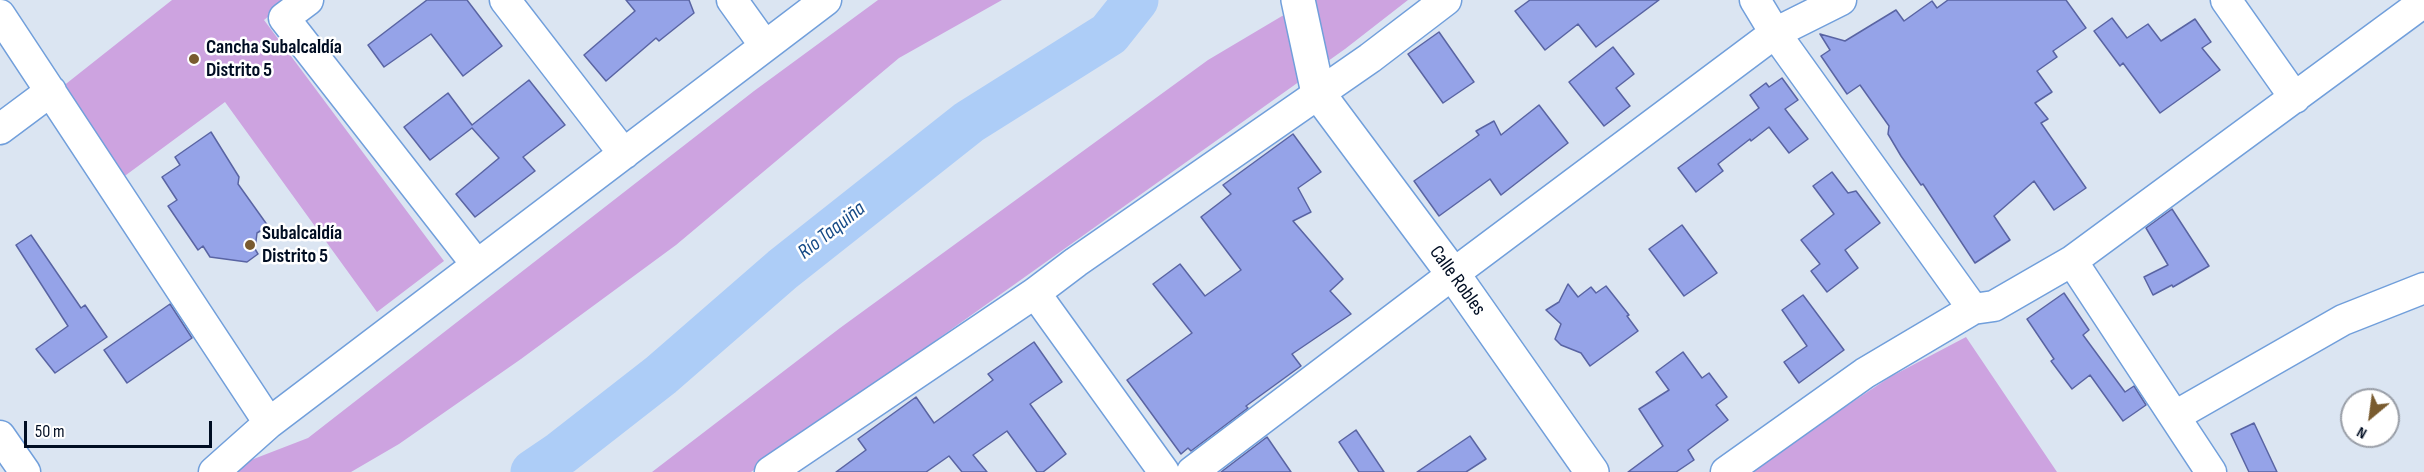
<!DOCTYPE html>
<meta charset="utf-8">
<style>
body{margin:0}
#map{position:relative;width:2424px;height:472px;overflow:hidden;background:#dbe5f2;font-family:"Sofia Sans Condensed",sans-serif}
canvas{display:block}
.north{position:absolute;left:2340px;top:388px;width:60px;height:60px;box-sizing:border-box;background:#fff;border:2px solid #999ea7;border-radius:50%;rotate:209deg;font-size:16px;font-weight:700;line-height:24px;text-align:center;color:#000d22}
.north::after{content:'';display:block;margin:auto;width:21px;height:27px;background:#795b2f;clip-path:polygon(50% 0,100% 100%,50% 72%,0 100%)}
.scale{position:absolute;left:24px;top:421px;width:188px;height:27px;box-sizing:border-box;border:3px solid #000d22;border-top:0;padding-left:8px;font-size:18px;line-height:21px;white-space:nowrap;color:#000d22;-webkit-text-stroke:4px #fff;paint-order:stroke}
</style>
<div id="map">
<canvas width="2424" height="472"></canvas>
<div class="north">N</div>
<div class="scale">50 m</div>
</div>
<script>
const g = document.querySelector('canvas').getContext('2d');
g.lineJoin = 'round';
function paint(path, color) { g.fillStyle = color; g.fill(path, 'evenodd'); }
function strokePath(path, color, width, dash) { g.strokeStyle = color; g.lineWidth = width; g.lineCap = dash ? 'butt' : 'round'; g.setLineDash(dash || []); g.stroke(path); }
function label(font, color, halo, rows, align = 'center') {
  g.font = font + ' "Sofia Sans Condensed",sans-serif'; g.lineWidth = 5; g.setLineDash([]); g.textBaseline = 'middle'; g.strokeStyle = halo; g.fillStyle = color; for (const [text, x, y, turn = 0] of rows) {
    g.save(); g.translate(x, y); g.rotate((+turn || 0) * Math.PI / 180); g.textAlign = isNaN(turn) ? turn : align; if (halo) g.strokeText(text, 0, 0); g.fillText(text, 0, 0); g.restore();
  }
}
paint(new Path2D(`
 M172,0h117l-25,20 180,241 -67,51 -152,-210 -103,76 -60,-91z
 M878,0h124l-103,58 -223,187 -155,114 -122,85 -48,28h-120l7,-7 70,-27 446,-347z
 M1309,0h99l-63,49 -594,423h-99l188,-144 368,-268z
 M1966,337l91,135h-310l143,-95z`), '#cda3e0');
strokePath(new Path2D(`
 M533,472l28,-19 100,-78 122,-106 186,-147 140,-88 27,-34`), '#adcdf7', 45);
const building = new Path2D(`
 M427,0h40l35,46 -39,30 -32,-42 -47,33 -16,-22z
 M626,0h63l5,13 -35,28 -3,-3 -50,43 -22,-26 51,-44z
 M1530,0h129l-63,47 -18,-23 -33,26 -30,-39z
 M1948,0h118l20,28 -33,23 4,6 -20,14 15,21 -17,11 13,16 -7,4 45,65 -32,22 -20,-29 -40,35 16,24 -35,23 -52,-79 -2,1 -20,-29 -13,-22 1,-8 -29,-41 -13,9 -26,-38 9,-6 -10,-16 25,7 51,-31 8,11 28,-20 5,7z
 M2112,18l15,20 21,-14 13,17 34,-22 16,23 -9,6 18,22 -60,43 -37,-50 -3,3 -26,-35z
 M1439,32l35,50 -31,21 -35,-49z
 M1613,47l21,27 -18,14 14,18 -26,20 -35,-44z
 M1782,78l16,22 -13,9 23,30 -19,14 -20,-26 -18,14 -1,-2 -32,25 5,7 -27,21 -18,-24 81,-60 -9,-13 16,-12 3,4z
 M529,80l36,45 -42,32 12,14 -60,46 -19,-23 43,-36 -27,-30 -42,32 -26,-33 44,-34 24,32z
 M1539,105l29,38 -67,52 -11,-16 -51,37 -25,-35 65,-46 -3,-4 18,-10 7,14z
 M211,132l28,45 -1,7 30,42 -11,7 -2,16 3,5 -11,8 -37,-5 -7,-11 -5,4 -30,-44 9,-6 -15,-23 18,-12 -5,-8z
 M1293,134l28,38 -23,16 13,24 -18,9 50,58 -13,12 21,23 -59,40 9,12 -55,40 2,2 -57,43 -3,-3 -7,6 -54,-74 65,-47 -39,-49 27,-20 25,32 36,-26 -40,-53 30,-23 -8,-9z
 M1832,172l16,21 8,-2 24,32 -35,27 13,18 -31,24 -16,-21 9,-7 -19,-24 33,-26 -21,-28z
 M2172,209l37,57 -36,21 -1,-2 -19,10 -9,-18 24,-12 -22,-37z
 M1682,225l35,48 -33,23 -35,-47z
 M31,235l50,73 4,-3 22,32 -52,36 -19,-24 32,-23 -52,-81z
 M1568,284l10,13 13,-10 5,6 10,-7 23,29 -2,1 11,15 -48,35 -9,-13 -20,-8 -6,-6 6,-15 -15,-14 13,-8z
 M2064,293l25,37 -6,5 42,57 9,-6 12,19 -23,16 -33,-46 -18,14 -21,-28 3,-2 -27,-40z
 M1803,295l41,55 -45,33 -15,-21 23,-16 -25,-36z
 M170,304l22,34 -65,45 -23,-33z
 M1034,342l28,40 -32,22 36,50 -23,18h-6l-30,-41 -34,24 14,17h-25l-13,-16 -23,16h-90l30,-22 -8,-11 58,-42 18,26 59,-43 -5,-6z
 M1683,352l19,26 7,-5 18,24 -11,8 12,15 -40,30 6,10 -18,12h-48l35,-26 -24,-37 30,-19 -13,-18z
 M2254,423l23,49h-28l-18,-38z
 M1356,430l28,42h-25l-20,-30z
 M1470,436l16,23 -20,13h-49z
 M1267,437l24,35h-70z`);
paint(building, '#95a3e8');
strokePath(building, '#5964a3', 1.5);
const street = new Path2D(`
 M308,0l-24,18 193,247
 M505,0l119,154
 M732,0l33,46
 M1755,0l20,33 198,276
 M2226,0l69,98
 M0,15l269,408
 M0,129l51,-38
 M2072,261l139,211
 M1035,293l129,179
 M2175,416l168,-96 81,-32
 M0,436l25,36
 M214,472l55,-49 557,-423
 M770,472l265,-179 41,-31 294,-204 76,-58
 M1192,472l261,-198 322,-241 66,-33
 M1726,472l139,-99 108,-64 21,-3 78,-45 352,-259`);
const secondary = new Path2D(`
 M1298,0l20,93 135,181 139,198`);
strokePath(street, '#719fdb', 33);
strokePath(secondary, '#719fdb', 36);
strokePath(street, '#fff', 30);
strokePath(secondary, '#fff', 33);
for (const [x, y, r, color] of [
 [194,59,6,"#795b2f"],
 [250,245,6,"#795b2f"]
]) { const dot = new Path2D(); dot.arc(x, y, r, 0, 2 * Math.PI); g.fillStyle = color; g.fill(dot); strokePath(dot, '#fff', 2); }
label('bold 20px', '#000d22', '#fff', [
 ["Cancha Subalcaldía",206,48],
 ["Distrito 5",206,71],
 ["Subalcaldía",262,234],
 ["Distrito 5",262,257]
], 'left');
label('20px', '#000d22', '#fff', [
 ["Calle Robles",1457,281,54]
]);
label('italic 21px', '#154a86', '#fff', [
 ["Río Taquiña",832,231,-38]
]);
</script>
